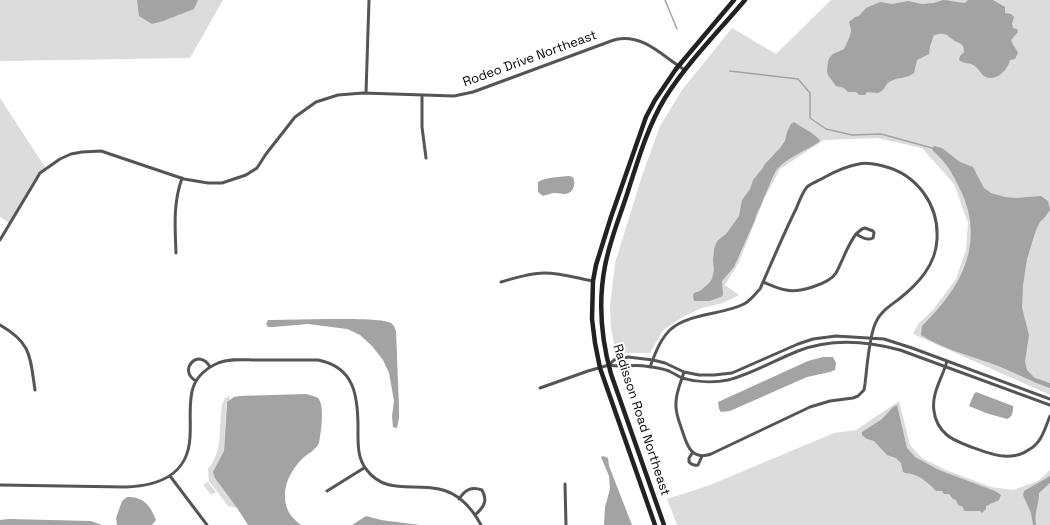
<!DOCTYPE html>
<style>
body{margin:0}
canvas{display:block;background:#fff}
</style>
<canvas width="1050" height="525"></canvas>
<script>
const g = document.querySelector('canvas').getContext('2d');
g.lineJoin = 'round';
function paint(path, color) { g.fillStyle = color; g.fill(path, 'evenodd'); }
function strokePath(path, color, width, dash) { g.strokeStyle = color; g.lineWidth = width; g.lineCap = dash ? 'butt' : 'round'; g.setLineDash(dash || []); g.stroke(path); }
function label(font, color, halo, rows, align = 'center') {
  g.font = font + ' "Space Grotesk",sans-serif'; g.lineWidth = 4; g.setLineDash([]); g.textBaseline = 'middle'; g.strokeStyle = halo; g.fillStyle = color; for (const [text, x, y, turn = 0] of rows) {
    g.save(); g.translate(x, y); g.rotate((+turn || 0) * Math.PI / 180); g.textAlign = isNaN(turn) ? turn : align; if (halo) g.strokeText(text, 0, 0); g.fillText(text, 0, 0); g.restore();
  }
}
paint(new Path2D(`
 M0,0h223l-33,58 -190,3z
 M831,0h219v395l-137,-61 5,-10 15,-14 23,-31 10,-29 2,-27 -14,-39 -32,-36 -45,-10 -53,2 -44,29 -16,30 -25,63 -14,23 14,10 -16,8 -21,5 -19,9 -20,13 -13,23h-34l-5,-24 -1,-22 5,-44 27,-87 18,-50 22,-36 50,-62 44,26z
 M0,98l45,69 -11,13 -25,43 -9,-6z
 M229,396l1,4 -3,2 -1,4 -2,45 -10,23 23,34 -9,-2 -19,-25 -1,-12c16,-20 10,-41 14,-64l3,-7z
 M899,401l11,44 12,13 24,12 45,17 22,3 25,-9 12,-11v55h-373l-10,-26 43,-14 124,-52 22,-3z
 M208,482l8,10 -5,3 -8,-11z`), '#dcdcdc');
paint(new Path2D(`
 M137,0h61l-4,9 -31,12 -11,3 -13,-8z
 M943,0c8,0 15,3 22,3l3,-3h25l12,7v6l6,1 3,3 -2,7 1,4 4,1 1,3 -7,8c2,6 5,8 7,13l-3,6 -5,1c-2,10 -15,23 -26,16 -4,-3 -6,-9 -11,-11 -5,-3 -10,-1 -14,-5l1,-4 4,-4c0,-8 -3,-8 -9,-11 -10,-6 -7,-9 -21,-6l-4,11 -1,8 -12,6 -3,13c-8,6 -17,4 -25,9 -4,3 -5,9 -11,11l-11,-1 -2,3h-6l-3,-3h-8l-4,-4 -8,-2 -8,-11 -1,-4 1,-10 2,-4 3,-3 11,-5 6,-13 1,-6 -2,-8 6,-5 4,-1 7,-8 14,-6 12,2 16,-3 14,3 12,-1z
 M794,122c9,6 18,10 26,18l-1,2c-13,9 -31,15 -42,27 -3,4 -11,25 -14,31 -2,7 -7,13 -8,20l-21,47 -12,14 1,14 -2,2 -12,4h-15l-1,-5 1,-3 6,-2 9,-8 3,-4 2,-9 -1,-8 1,-13 3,-8 9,-7 13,-18 3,-16 8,-11 3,-9 9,-11 3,-5 15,-16 5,-7 2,-9 4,-8z
 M934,146l8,2 18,14 13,5 11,21 7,5 14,4 11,1 25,-2 7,5 2,9 -5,7 -5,5 -4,8 -9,29 -4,26 -1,23 7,27 -4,26 2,9 8,8 15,5v5c-21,-7 -39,-18 -60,-25 -21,-7 -51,-16 -69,-28l1,-9c38,-37 63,-80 40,-133 -9,-18 -13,-28 -29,-42l-1,-3z
 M569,176l4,1c3,7 1,16 -8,17 -4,0 -6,-1 -10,-1 -4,0 -8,2 -12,3l-5,-4v-10c9,-5 21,-5 31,-6z
 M327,319c11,0 57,-1 64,4 3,2 4,5 5,8l3,76v11l-2,10 -4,-1 -1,-11 2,-15 -5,-28 -6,-13 -11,-14 -12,-11 -13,-6 -39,-5 -35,3h-5l-2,-3 2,-4h3z
 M823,357h10l3,6 -1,7 -5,2 -23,5 -77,34 -9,1 -2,-3 -1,-7 90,-41z
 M976,392l37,14c0,5 0,11 -6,13l-21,-6 -17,-7 5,-12z
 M306,394c4,1 9,2 12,4 7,7 3,35 1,45 -3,7 -12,11 -18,17 -12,13 -20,30 -14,48 2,7 9,13 14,17h-53l-11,-17 -22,-30 -2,-6 11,-21 3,-49 7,-5 5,-1z
 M897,405l10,43 8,9 24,13 56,21 6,4 -2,5 -13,6v3l-4,4 -2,-2h-16l-1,-4 -5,-2 -2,-5 -3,-1 -4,-5h-5l-2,-3h-6c-9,-9 -13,-13 -24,-17 -3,-1 -6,0 -9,-2l-2,-9 -5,-5 -9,-3 -13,-14 -7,-2 -5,-4v-3l20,-13 11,-12z
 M603,456l5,2 1,8 23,59h-28l1,-18 5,-18 -1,-13 -8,-19z
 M1050,476v7l-11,10c0,12 -5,18 -3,32h-3l-2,-12 -8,-18 1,-4z
 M127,497c17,0 23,8 29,23l-4,5h-35l-1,-7 6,-17z
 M366,516l15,4 39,5h-68z
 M9,519l82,2 11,4h-102v-5z`), '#a3a3a3');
strokePath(new Path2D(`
 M665,0l12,29
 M730,71l68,8 12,14v25l16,11 26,6 29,-1 51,14`), '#a3a3a3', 1.5);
strokePath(new Path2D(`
 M366,93l3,-93
 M422,96v31l4,31
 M865,228l8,3 1,2 -1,5c-6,3 -12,-1 -17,-4l6,-5z
 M0,240l40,-67 20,-14 11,-5 11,-2 19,-1 83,28 24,4h14l24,-8 11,-7 9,-14 29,-37 21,-15 22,-7 25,-2 91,3 19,-4 130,-48c5,-2 10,-4 15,-5 28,-4 46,19 67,31
 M176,253c-1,-27 -3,-49 6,-75
 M501,282c14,-4 29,-9 43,-9 17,0 33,5 49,8
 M763,282c7,3 15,7 23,8 13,3 43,-6 50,-17 7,-13 11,-27 20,-39
 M0,325c32,18 30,32 35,65
 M947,361c-4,16 -16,32 -13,50 1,9 6,18 13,24 8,7 46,21 57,21 9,1 19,-2 26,-7 12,-7 15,-21 20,-33
 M609,365c12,3 24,-1 36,1 7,1 17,2 24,5 4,2 9,5 13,7 14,4 32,5 46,2 24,-6 47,-20 70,-29 33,-13 69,-10 102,-1l150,55
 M650,367c5,-13 10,-28 21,-38 19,-16 51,-14 73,-25 7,-4 11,-10 16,-15 12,-27 23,-54 36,-80 3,-7 6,-16 11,-22 5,-4 13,-7 18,-10 11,-6 22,-11 34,-13 8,-2 16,0 24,2 34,8 56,39 54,73 -1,26 -19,45 -38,60 -8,6 -19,13 -23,23 -7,13 -9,46 -11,62l-1,6 -6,6 -5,2 -23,3 -20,6 -99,47c-20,7 -24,-9 -29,-24 -3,-9 -7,-18 -6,-27 0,-11 5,-21 8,-31
 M196,381c-19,-11 3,-34 14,-14
 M540,388l48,-17 21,-6 5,-5 14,-3 25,3 12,3 19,9 15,3h15l18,-2 66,-29 15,-5 23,-3 48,3 28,9 138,51
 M693,452l-4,6v4c3,3 5,4 9,3l4,-9
 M170,476l37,49
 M565,484l1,41
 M0,485l125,2c33,-1 63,-11 65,-50 2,-30 -8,-58 28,-74 12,-5 26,-3 39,-3 20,0 41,0 61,0 37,7 40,37 40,68 0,14 -1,29 8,41 19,26 46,14 73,20 19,4 33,19 42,36
 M327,491l37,-23
 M459,499c6,-9 12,-13 23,-9 6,11 2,17 -7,25`), '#555', 3);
strokePath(new Path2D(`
 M655,525l-55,-157 -5,-25 -3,-24 1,-38 3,-16 15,-48 35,-100 9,-17 21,-31 58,-69
 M664,525l-53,-151c-10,-36 -13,-72 -6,-108 5,-27 16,-52 24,-78 10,-31 19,-62 36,-90 22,-35 53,-66 80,-98`), '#222', 4.5);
label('13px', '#000', '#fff', [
 ["Rodeo Drive Northeast",530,59,-20],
 ["Radisson Road Northeast",641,420,72]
]);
</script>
